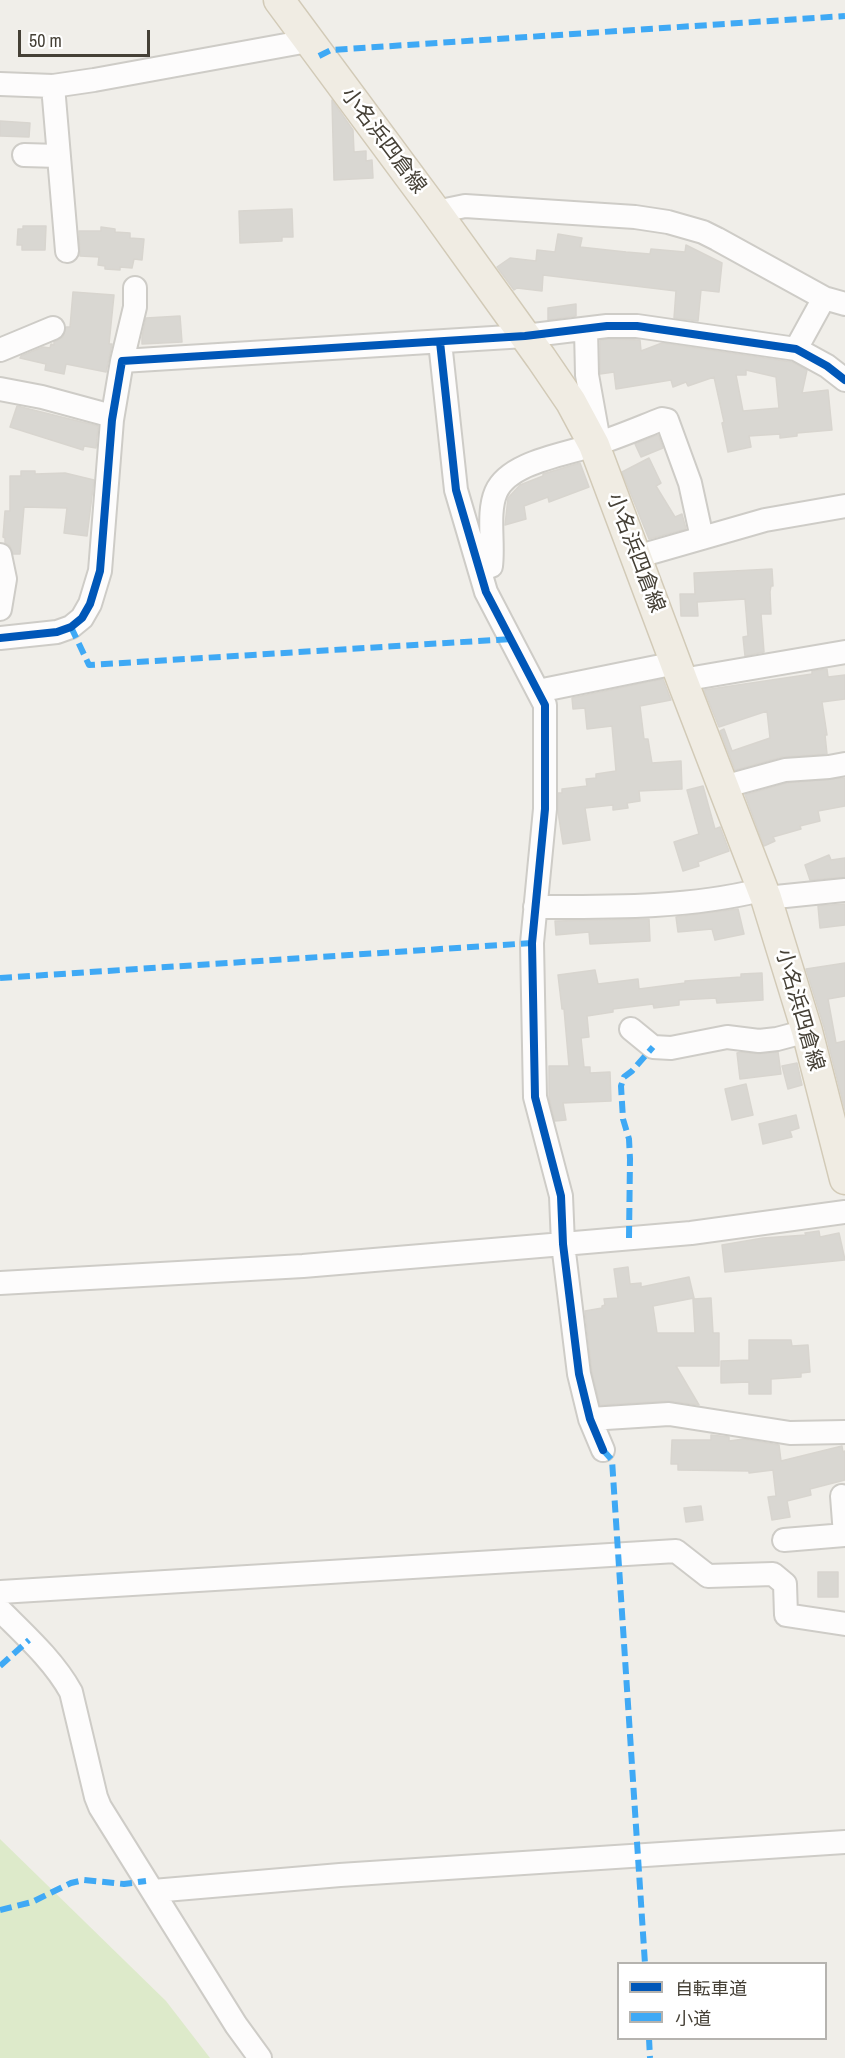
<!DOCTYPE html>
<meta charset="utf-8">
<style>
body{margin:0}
#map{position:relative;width:845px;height:2058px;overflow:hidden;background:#f0eee9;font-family:"Archivo Narrow","Noto Sans JP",sans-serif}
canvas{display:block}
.legend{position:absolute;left:617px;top:1962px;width:210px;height:78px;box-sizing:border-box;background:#fff;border:2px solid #b5b3af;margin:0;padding:8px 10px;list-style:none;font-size:18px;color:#454036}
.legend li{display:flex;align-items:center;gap:12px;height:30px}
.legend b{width:30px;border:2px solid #b5b3af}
.scale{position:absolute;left:18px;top:30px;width:132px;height:27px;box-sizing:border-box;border:3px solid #454036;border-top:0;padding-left:8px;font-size:18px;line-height:21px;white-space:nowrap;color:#454036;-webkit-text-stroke:4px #fff;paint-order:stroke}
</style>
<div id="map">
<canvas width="845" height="2058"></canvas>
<ul class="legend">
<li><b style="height:8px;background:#0057b8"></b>自転車道</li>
<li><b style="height:8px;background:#3fa9f5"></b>小道</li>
</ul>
<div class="scale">50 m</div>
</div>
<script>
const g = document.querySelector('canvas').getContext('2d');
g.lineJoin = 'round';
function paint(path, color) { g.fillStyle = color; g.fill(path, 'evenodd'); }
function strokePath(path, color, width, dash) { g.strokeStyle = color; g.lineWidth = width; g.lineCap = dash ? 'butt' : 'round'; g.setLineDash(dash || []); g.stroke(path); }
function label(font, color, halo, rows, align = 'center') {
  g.font = font + ' "Archivo Narrow","Noto Sans JP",sans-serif'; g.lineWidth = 5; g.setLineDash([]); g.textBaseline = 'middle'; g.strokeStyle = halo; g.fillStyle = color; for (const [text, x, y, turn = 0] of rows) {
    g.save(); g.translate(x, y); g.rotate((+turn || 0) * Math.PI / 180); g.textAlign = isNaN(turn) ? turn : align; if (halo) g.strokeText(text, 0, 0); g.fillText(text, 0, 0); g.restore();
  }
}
paint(new Path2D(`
 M0,1839l166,162 44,57h-210z`), '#ddeaca');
const building = new Path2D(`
 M332,100l21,30 1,22 12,-1v10l6,-1 1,18 -39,2z
 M0,121l30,2 -1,14 -29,-1z
 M292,209l1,28h-11v4l-42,2 -1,-32z
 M23,226h23l-1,24h-23v-5h-5l1,-16h5z
 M101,227l14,2v3l15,1v5l14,1 -2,21 -8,-1 -2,9 -12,-1v3l-15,-1v-3l-7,-1 1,-8 -19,-1 -1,-25h22z
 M558,234l24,4 -2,9 46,5 24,2 1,-5 34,3 1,-7 36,18 -3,29 -18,-2 -3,31 -24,-3 2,-27 -133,-16 -1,16 -25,-3 -3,2 -17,-23 13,-9 26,3 1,-11 18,2z
 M73,292l41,3 -5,49h3l-6,28 -40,-8 -2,10 -19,-4 1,-6 -26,-6 1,-2 22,-9 7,1 1,-4 3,1v-3l9,-5 3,-10h4z
 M576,304v12l-28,4v-12z
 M180,316l2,26 -40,2v-7l4,-19z
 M608,339l32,1 1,11 21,-8 130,19 15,8 -5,23 26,-3 4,40 -35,3v3l-17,2v-4l-31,2 2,11 -23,5 -6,-29 2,-1 -10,-45 -26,9 -2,-4 -13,5 -2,-7 -55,9 -2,-17 -14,2v-34zM746,370l30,7 3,31 -36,3 -7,-36h10z
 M17,406l81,20 -2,22 -12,-2 -1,4 -73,-23z
 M658,435l5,13 -22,9 -6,-13z
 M649,458l12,25 -5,3 19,31 7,-3 4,15 -37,10 -27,-67z
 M580,463l9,24 -40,15 -1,-5 -24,9 2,13 -21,6 3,-27 12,-13 23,-9v-2z
 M21,471h14v3l30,-1 29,7 -7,56 -23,-3 3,-25 -43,-1 -4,47h-7l-3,-8 -5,-3v-5l-2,-1 2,-26h5v-35h11z
 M772,569l1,17h-2l-1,6 1,22h-10l3,38 -19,4 -2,-19 5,-1 -3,-37 -48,3 1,14h-17l-1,-22h15l-1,-21z
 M827,669l1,8 17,-2v24l-23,3 5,33h-2l2,19 -45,3 -47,13 -15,-39 4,-2 8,22 38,-13 -3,-27 -48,16 -15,-37 108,-16v-3z
 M663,679l8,21 -31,6 4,33h4l4,24 29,-2 1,28 -43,2 1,10 -13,2 1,5 -15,2v-5l-28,3 5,32 -27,4 -5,-32v-19h4v-4l25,-3 -1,-7 10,-1v-4l20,-3 -4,-45 -25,3 -2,-21 -12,1 -1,-11z
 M845,778v28l-27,5 2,10 -20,5 1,3 -28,8 2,4 -11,5 -19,-51 42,-12z
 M703,786l12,43 5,-2 9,24 -31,11 1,4 -16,5 -9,-29 25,-8 -12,-44z
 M829,855l2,5 14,-2v19l-35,3 -5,-15z
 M845,904v21l-25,3 -2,-22z
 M738,909l6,25 -29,6 -3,-11 -34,3 -2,-15z
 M649,919l1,22 -60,3 -1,-12 -33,3 -1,-14z
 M845,963v33l-17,3 8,44 9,-2v69l-21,-83 -18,-58z
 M595,970l3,14 40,-5 1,10 46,-6v-2l56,-4v-3l21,-1 1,27 -46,3 -1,-5 -37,2v5l-25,3 -1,-4 -40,5v3l-26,4 2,21 -8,1 3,29h6v6l20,-1 1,29 -48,2 3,17 -11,1 -6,-23v-32h20l-5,-57h-2l-4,-34z
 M741,1052l19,2 18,-2 3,22 -41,5 -3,-26z
 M797,1063l5,22 -14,4 -6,-23z
 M746,1084l7,31 -21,5 -7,-31z
 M796,1115l3,13 -9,3 2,6 -29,7 -4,-20z
 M819,1231l1,6 19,-4 6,27 -120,12 -3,-27 41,-7 43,-3 -1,-2z
 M628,1267l2,17 11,-1v4l48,-10 5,21 -41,8 4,27h38l-2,-34 18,-1 2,35h6v33h-43l23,39 -31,-4 -68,4 -8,-33 -7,-61 17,-3v-2l3,-1 -1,-6 14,-1 -4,-29z
 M749,1340h42l1,6 16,-1 2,27 -9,1v4l-30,2v15h-22v-12l-28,1v-22l28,-1z
 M711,1435l18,2v4l15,-2 35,6 2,16 61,-15 1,6 2,-1v29l-35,9 1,6 -24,6 3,16 -18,3 -4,-23 8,-1 -3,-26 -24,3v-2l-71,-1v-6h-7l1,-24h39z
 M701,1506l2,14 -17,2 -2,-14z
 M818,1572h20v25h-20z`);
paint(building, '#d9d7d2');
strokePath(building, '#d8d5cf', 1.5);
const minor = new Path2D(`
 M0,84l53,2 41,-6 214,-39
 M53,86l14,165
 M24,155l35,1
 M436,212l29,-6 170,11 33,5 35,10 14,7 107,59 21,6
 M586,329l1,46 11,61v7
 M440,342l16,148 30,102 59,113v104l-13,134 3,154 26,99 2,48 16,130 11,45 13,31
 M796,349l28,-51
 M0,350l53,-22
 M122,361l13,-54v-19
 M0,389l42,8 70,19
 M0,555l5,24 -5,30
 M636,557l129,-37 80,-14
 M480,570l11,-4c3,-23 -4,-53 5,-74 13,-30 68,-37 97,-47 23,-7 46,-17 69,-26l5,1 23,63 12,55
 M0,638l57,-6 14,-5 11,-9 8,-14 10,-33 12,-151 10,-59 403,-25 82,-10h30l159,23 31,17 18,14
 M682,680l163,-28
 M538,691l138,-28
 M723,787l62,-17 44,-3 16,-3
 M766,898l79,-8
 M535,907c76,0 153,1 226,-17
 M631,1029l22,18 18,1 56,-11 32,4 18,-2 30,-8
 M0,1283l303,-17 260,-22 128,-11 154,-21
 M590,1419l79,-5 121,19 55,-1
 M842,1496l3,39
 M784,1540l61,-5
 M0,1592l676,-41 32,25 65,-2 12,10 1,31 59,9
 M0,1610c25,25 54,51 71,82l25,105 4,10 136,218 24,33
 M153,1891l187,-16 505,-33`);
const major = new Path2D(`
 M279,0l157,212 105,146 30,44 23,43 88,235 84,218 41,133 38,148`);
strokePath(minor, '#ceccc7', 26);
strokePath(major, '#d2cab7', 33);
strokePath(minor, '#fdfcfc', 22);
strokePath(major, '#f0ece3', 30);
strokePath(new Path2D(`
 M319,56l12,-6 514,-34
 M71,627l18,38 422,-26
 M0,978l532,-35
 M629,1238l1,-79 -1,-20 -6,-20 -2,-33 3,-9 8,-6 21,-24
 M603,1450l9,10 33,504
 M0,1666l29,-26
 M0,1910l32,-8 39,-19 13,-3 40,4 22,-3
 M649,2038l1,20`), '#3fa9f5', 6, [12, 6]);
strokePath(new Path2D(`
 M440,342l16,148 30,102 59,113v104l-13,134 3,154 26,99 2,48 16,130 11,45 13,31
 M0,638l57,-6 14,-5 11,-9 8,-14 10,-33 12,-151 10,-59 403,-25 82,-10h30l159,23 31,17 18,14`), '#0057b8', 8);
label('21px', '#454036', '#fff', [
 ["小名浜四倉線",383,141,53],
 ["小名浜四倉線",635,553,69],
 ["小名浜四倉線",799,1010,74]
]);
</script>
